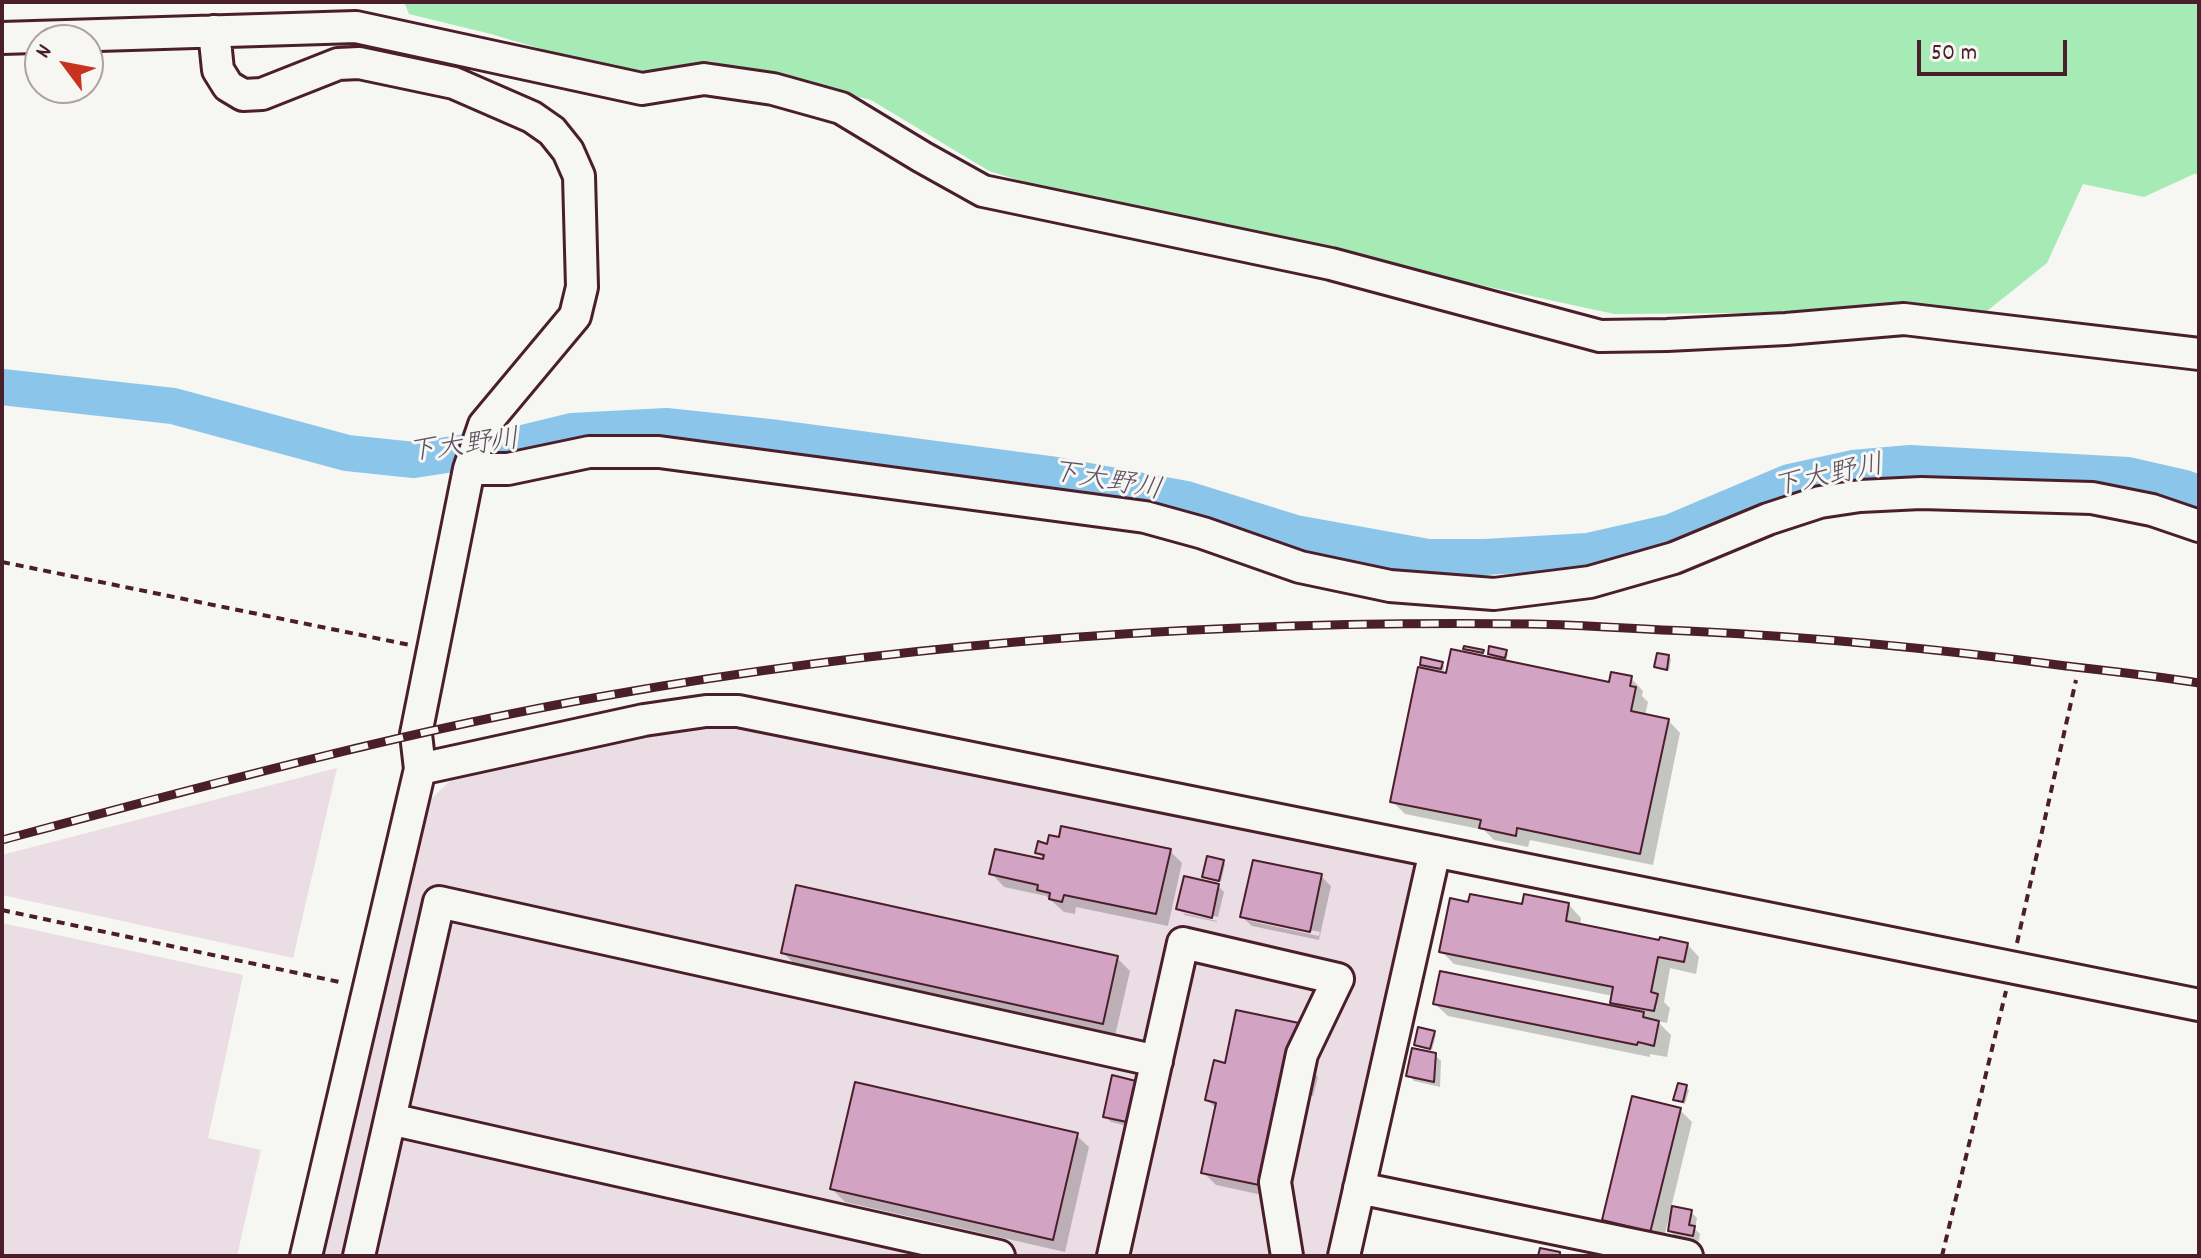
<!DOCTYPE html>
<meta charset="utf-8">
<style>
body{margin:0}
#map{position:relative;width:2201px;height:1258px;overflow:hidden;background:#f6f6f2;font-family:Dekko,sans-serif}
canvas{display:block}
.frame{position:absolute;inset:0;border:4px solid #4a1f2b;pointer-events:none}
.north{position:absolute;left:24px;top:24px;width:80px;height:80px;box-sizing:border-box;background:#f6f6f2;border:2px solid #b1a0a2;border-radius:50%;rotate:302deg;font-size:22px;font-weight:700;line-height:32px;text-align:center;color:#4a1f2b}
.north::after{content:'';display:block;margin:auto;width:28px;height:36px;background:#c8321e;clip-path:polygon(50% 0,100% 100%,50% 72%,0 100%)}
.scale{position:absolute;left:1917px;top:40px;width:150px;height:36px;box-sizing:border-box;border:4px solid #4a1f2b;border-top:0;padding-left:10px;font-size:24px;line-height:28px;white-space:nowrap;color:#4a1f2b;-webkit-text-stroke:6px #f6f6f2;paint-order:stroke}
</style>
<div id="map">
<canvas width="2201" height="1258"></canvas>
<div class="frame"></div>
<div class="north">N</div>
<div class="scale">50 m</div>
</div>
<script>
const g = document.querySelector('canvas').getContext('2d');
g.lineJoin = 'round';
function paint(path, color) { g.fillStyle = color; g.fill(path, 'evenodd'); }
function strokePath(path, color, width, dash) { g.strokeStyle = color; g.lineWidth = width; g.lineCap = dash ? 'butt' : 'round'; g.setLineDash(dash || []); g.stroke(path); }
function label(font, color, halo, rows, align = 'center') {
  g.font = font + ' Dekko,"Klee One",sans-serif'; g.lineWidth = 6; g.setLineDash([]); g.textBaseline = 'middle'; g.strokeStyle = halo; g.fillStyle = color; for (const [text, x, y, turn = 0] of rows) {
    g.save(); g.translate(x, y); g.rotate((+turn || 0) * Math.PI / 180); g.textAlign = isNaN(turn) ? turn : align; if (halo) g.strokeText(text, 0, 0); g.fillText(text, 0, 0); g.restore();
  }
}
paint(new Path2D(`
 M706,722l51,6 666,130 -86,398h-1018l107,-452 27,-26z
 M337,768l-44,190 -291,-63v-40z
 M2,923l241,52 -35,163 53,12 -24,106h-235z`), '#ebdde4');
paint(new Path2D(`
 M404,2h1795v172h-5l-50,23 -61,-13 -36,79 -60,48 -373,3 -544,-118 -81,-25 -118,-71 -161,-39 -74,16 -145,-43 -82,-20z`), '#a6eab6');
paint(new Path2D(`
 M1506,651l2,3 -2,9 105,21 20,-6 12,13 -1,5 6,6 -3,14 23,4 12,13 -27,132 -123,-25 -2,7 -34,-7 -10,-10 -79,-16 -13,-13 37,-130 -7,-7h20l2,2 -1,8 54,-13 -7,-8z
 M1668,657l3,2 -2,12 -13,-5z
 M1170,851l12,12 -14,63 -92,-19 -1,7 -11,-2 -18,-16 -42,-9 -12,-13 55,-12 -10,-10z
 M1223,862l2,2 -4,18 -16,-6z
 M1321,876l10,10 -12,54 -67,-14 -10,-9zM1250,917l70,15 -1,4 -69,-15z
 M1218,886l6,6 -6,25 -35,-8v4l-5,-4z
 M1470,904l54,3 45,-2 12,13 -1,8 81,16 26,2 12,13 -3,17 -26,-6 -6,34 6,6 -3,15 -10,-2 14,14 -4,22 -17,-3v3l-202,-41 -13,-12 184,5 -7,-7 1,-6 -159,-32 -13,-13z
 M1183,913l34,8v1l-33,-7z
 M783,953l334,5 13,13 -15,65 -319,-71z
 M1298,1025l13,12 -6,28 13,12 -5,19 -14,-3 -23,105 -60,-13 -13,-13 14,-63 -10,-9 19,-35z
 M1434,1033l2,2 -4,15 -16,-6z
 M1435,1055l6,6 -1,26 -26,-6 -5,-6z
 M1135,1082l6,6 -9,39 -21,-5 -6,-6z
 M1686,1087l3,3 -4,14 -7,-2 -3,-3z
 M1680,1110l12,12 -21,86 20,4 6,6 -2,11 5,5 -1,7 -23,-4 -6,-6 2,-12 -3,-1 -8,31 -44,-17 -13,-12z
 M1076,1135l13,12 -24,105 -220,-50 -13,-13z`), '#0003');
strokePath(new Path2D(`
 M2,387l171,19 174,47 67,7 52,-8 24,-1 82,-20 94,-5 112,12 272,36 136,25 109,34 133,24h57l103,-6 83,-19 118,-50 64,-14 57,-5 218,12 57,13 14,6`), '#8bc6ea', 36);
const building = new Path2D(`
 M1464,646l20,4 -1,3 -20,-4z
 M1489,646l18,4 -2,8 -17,-4z
 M1451,649l158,33 2,-10 21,4 -2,10 6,1 -5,24 38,8 -29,135 -123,-26 -1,8 -37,-8 2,-8 -91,-18 28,-135 28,6z
 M1657,653l12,2 -2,15 -13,-3z
 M1421,657l22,5 -2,7 -21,-4z
 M1061,826l110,23 -15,65 -92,-19 -2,7 -13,-3 1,-6 -13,-3 1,-5 -49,-11 6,-25 48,10 1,-4 -9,-2 3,-12 9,3 2,-9 10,2z
 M1207,856l17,4 -5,21 -17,-4z
 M1253,860l69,14 -12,58 -70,-15z
 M1184,876l35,8 -7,34 -36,-9z
 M796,885l322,71 -15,68 -322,-71z
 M1470,894l52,10 2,-10 45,9 -3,18 93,19 1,-3 28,6 -4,19 -26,-5 -7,35 7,2 -4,17 -44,-8 3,-16 -174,-35 11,-54 18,4z
 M1440,971l204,41 -1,5 16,4 -5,25 -16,-4 -1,3 -204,-41z
 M1236,1010l63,13 -35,163 -63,-13 15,-70 -11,-3 9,-40 11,3z
 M1418,1027l17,4 -5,18 -16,-4z
 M1412,1048l24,5 -2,29 -28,-6z
 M1112,1075l24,6 -9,41 -24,-5z
 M855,1082l223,51 -25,107 -223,-51z
 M1678,1083l9,2 -4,17 -10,-2z
 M1632,1096l49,12 -32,129 -15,-4 1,-5 -33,-8z
 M1672,1206l20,4 -3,15 6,1 -2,10 -25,-5z
 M1540,1248l20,4v4h-22z`);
paint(building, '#d2a3c3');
strokePath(building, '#4a1f2b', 2);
const minor = new Path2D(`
 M214,31l4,39 10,16 15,9 19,-1 76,-30 21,-1 95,20 78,34 20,14 16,20 11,25 3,111 -7,29 -91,109 -15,44 -53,265 4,35 -114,487
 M2,38l354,-11 286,62 62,-10 69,10 68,19 81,49 61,34 348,73 269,72 67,-1 119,-6 118,-10 295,35
 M469,469h39l81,-17h70l486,65 58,16 97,34 90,19 104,8 96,-12 84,-24 94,-39 52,-17 40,-6 61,-3 171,5 60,12 47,16
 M420,769l224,-49 62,-9h32l1461,294
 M390,1119l609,137
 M1359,1188l328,68
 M359,1256l80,-354 718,159
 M1113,1256l70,-313 155,36 -36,75 -27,128 12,74
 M1344,1256l91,-405`);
strokePath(minor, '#4a1f2b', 36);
strokePath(new Path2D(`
 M2,562l408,83
 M2,910l342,73
 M2017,943l59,-263
 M1942,1256l64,-265`), '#4a1f2b', 4, [8, 6]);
strokePath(minor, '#f6f6f2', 30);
const rail = new Path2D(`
 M2,840c201,-54 403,-109 608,-145 304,-54 614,-75 922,-71 52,1 104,5 156,7 127,6 253,18 378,35 44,5 89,10 133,17`);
strokePath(rail, '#4a1f2b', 9);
strokePath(rail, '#f6f6f2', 6, [18]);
label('italic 28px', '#5e5164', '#f6f6f2', [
 ["下大野川",464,449,-7],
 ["下大野川",1829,479,-12],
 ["下大野川",1106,484,10]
]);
</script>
